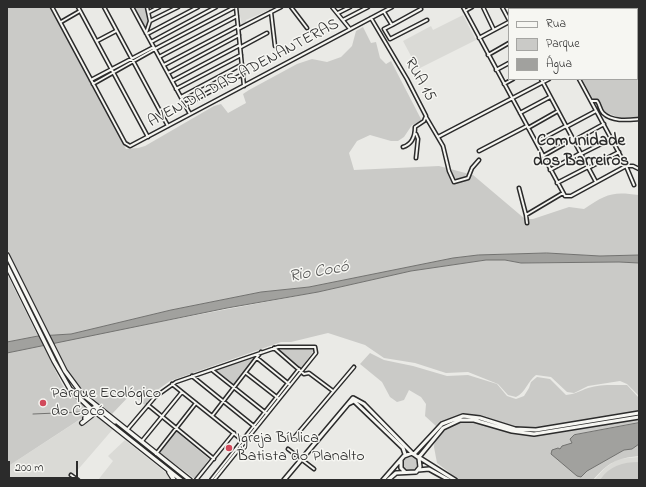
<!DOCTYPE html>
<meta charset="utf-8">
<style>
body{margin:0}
#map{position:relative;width:646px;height:487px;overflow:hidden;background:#eaeae6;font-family:"Indie Flower",sans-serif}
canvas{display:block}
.frame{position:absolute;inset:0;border:8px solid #2b2b2b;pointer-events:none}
.legend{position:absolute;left:508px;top:8px;width:130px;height:72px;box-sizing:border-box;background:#f6f6f2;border:1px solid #a5a5a2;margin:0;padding:5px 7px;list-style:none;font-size:12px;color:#2b2b2b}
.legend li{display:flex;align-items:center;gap:8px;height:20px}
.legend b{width:20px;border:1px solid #a5a5a2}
.scale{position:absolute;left:8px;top:461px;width:70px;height:18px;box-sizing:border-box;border:2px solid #2b2b2b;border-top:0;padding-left:5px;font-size:12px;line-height:14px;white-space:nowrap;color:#2b2b2b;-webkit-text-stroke:3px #f6f6f2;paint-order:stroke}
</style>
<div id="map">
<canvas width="646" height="487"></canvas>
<div class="frame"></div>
<ul class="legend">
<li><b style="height:5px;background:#f6f6f2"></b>Rua</li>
<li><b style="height:11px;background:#cacac7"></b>Parque</li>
<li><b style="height:11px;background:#a1a19e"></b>Água</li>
</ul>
<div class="scale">200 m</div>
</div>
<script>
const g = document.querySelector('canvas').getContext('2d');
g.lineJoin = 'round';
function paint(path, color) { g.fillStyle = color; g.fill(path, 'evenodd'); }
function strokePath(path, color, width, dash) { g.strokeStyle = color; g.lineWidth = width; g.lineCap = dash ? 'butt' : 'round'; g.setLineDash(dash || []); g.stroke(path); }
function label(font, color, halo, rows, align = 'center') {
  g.font = font + ' "Indie Flower",sans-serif'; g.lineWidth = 3; g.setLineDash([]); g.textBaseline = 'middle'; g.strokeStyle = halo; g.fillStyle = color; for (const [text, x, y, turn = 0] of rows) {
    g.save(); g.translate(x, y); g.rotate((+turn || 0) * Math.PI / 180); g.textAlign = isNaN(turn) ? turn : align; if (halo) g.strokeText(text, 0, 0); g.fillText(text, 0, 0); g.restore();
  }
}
paint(new Path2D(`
 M238,7h38l-30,13 1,3 -5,2z
 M463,15l13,25 -58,29 -15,-28 28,-15 2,4z
 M93,411l20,18 -44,51h-62v-13z
 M125,440l45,36 2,4h-74l15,-19 -5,-5z
 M639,457v23h-45l11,-12 13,-9z`), '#dadad6');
paint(new Path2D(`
 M7,7h44l75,142 12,-1 7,-2 69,-40 7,-2 7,9 18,-10 -3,-9 6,-4 48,-26 15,-5 15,3 14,-5 11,-11 4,-15 7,-4 8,16 5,-1 4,16 6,6 5,-3 31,60 -10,4 -8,12 -6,4h-7l-21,-6 -13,6 -8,12 5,17 85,-4 34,9 52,44h8l36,-12 15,2c22,-15 28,-18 55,-14v60l-39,1 -53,-3 -69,2 -25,3 -144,29 -48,5 -90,18 -100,24 -21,1 -43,-86z
 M133,7h13l3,8 -3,13z
 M545,7h94v110l-19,1 -15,-6 -7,-12 -5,-1 -11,-20h55v-70h-91z
 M486,260h19l16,3 98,-1 20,1v133l-12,-12 -7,-3 -32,5 -14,7 -7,-1 -16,-15 -15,-2c-9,7 -10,17 -20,22l-8,-2 -10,-11 -30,-12 -22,1 -31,-10 -31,-5 -19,-13 -37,-12 -37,9h-10l-111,39 -14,10 -11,14 -14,-11 -19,20 -20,-16 -20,-19 -18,-37 264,-50 93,-21z
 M7,274l31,62 -31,6z
 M43,345l20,41 24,23 -2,7 -78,51v-114z
 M295,348l20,1 -13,18 -4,-1 -20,-16z
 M370,353l14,7 29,6 34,10 21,-1 29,9 10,12 9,3 8,-3 5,-8 2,-6 6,-5 13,2 16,16c9,-1 14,-4 22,-7 12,-4 26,-3 39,-3l12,13v58c-23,2 -31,7 -46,24h-134l-22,-17 -3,-16 2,-21 -11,-10 1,-12 -5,-7 -12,-7 -5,10 -7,2 -7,-5 -8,-15 -22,-18z
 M254,358l-20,26 -17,-13v-1z
 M175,432h2l32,27 -14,20 -35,-26z
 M402 463a8 8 0 1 1 16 0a8 8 0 1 1-16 0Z
 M639,462v18h-39c9,-14 23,-18 39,-18z`), '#cacac7');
const water = new Path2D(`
 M547,253l53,3 39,-1v8l-20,-1 -98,1 -16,-3h-19l-75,11 -93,21 -91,16 -220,45v-11l31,-6 33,-2 100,-24 90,-18 48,-5 144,-29 25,-3z
 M639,423v21l-7,5 -8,1 -37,21 -6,6 -4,-1 -26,-22 1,-4 6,-2 2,1 2,-3 10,-3 -2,-4 4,-4z`);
paint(water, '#a1a19e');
strokePath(water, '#727270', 1);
strokePath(new Path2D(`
 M33,414l47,-2`), '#727270', 1);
const minor = new Path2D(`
 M52,7l73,136 5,3 262,-139
 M78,7l70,130
 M104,7l64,119
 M132,7l58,107
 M236,7l8,79
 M291,7l16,21
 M332,7l18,22
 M463,7l102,189h6l55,-30h7l6,3
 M483,7l11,23
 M502,7l7,13
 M538,9l4,-2
 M465,11l7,-4
 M149,12l10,-5
 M271,12l4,34
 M384,12l8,13 29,-16
 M338,13l12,-6
 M371,18l36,61 19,37 -2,5 -9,6c0,8 -2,17 -12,20
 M343,20l25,-13
 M150,21l28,-14
 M61,22l19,-11
 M392,25l-8,4 6,10 37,-19
 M238,29l43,-22
 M146,33l4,-12 -3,-14
 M147,34l51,-27
 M479,38l30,-16
 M97,41l19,-10
 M151,42l65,-35
 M241,47l26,-14
 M488,55l21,-12
 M159,57l78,-41
 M164,65l74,-39
 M496,70l13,-7
 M168,73l71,-38
 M541,79l55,103
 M579,79l47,87 8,19
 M91,80l61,-32h2
 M172,81l68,-36
 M93,84l62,-35 80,-42
 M504,84l9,-5
 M176,89l65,-34
 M181,97l60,-32
 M592,101h5c3,4 3,9 6,12 9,9 25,7 36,6
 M185,105l58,-31
 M520,113l30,-16
 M426,117l17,29 6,25 5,11 14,-4 4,-10 7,-8
 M566,127l30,-16
 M528,128l30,-17
 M438,137l111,-58
 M573,141l31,-17
 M536,142l30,-16
 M479,151l48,-25
 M581,154l30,-15
 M543,156l30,-17
 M416,158l2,-19 -2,-5
 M588,168l31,-16
 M550,170l31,-17
 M557,183l31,-16
 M519,188l7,27 37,-22
 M526,215l1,8
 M274,348l30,26 5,-1 24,18
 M257,358l32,26
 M212,370l54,43
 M246,373l32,25
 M192,376l63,51
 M172,384l70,56
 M148,405l66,54
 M212,416l49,-64
 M127,430l28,-33 21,-15 102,-35h37l1,6 -102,127
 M293,439l61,-72
 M142,441l40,-49
 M288,449l26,20
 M156,454l40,-51
 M71,475l7,5
 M196,480l38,-47
 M211,480l88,-111`);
const tertiary = new Path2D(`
 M348,404l6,-3 49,47 2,6
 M414,454l28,-30 21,-8 17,2 35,11 21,1 103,-17
 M419,457l24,-29 17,-8h14l38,11 22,3 105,-17
 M420,458l35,22
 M401,460v8l4,4
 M418,470l11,-1 20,11
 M284,480l69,-82 11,6 49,50
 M383,480l21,-24 8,-3 7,5 1,9 -4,5 -20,1 -8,7`);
const primary = new Path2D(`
 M7,255l58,116 17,23 108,86
 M7,266l47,95 16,28 19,18 92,73
 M95,406l20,16
 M85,418l4,-5v-6
 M82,423l14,-11
 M169,472l5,8`);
strokePath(minor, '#2b2b2b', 5);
strokePath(tertiary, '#2b2b2b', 6);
strokePath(primary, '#2b2b2b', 6);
strokePath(minor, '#f6f6f2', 2);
strokePath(tertiary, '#f6f6f2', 3);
strokePath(primary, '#f6f6f2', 3.5);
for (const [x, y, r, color] of [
 [43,403,4,"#d1495b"],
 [229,448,4,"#d1495b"]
]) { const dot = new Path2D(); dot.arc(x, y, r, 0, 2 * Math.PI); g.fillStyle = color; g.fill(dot); strokePath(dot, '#f6f6f2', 1.5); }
label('16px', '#2b2b2b', '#f6f6f2', [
 ["AVENIDA DAS ADENANTERAS",244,74,-28],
 ["RUA 15",419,80,61]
]);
label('16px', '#2b2b2b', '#f6f6f2', [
 ["Parque Ecológico",51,394],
 ["do Cocó",51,412],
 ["Igreja Bíblica",237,439],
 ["Batista do Planalto",237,457]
], 'left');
label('bold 17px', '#2b2b2b', '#f6f6f2', [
 ["Comunidade",581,142],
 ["dos Barreiros",581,162]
]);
label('italic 17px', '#545453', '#f6f6f2', [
 ["Rio Cocó",319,273,-10]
]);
</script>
